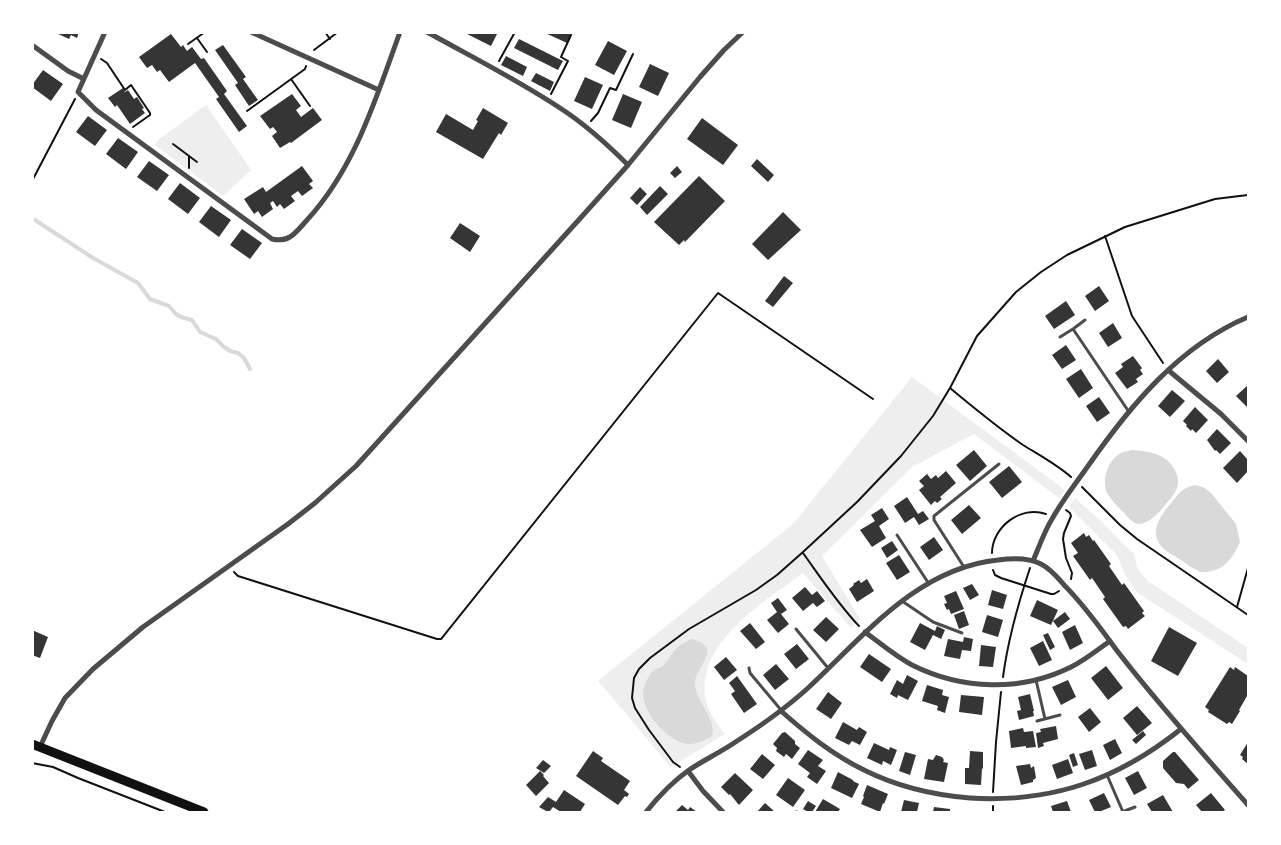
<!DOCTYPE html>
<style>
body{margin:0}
#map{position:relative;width:1281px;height:845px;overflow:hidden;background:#fff;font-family:Jost,sans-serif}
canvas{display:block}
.frame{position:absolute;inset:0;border:34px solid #fff;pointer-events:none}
</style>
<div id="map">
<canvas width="1281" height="845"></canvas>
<div class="frame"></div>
</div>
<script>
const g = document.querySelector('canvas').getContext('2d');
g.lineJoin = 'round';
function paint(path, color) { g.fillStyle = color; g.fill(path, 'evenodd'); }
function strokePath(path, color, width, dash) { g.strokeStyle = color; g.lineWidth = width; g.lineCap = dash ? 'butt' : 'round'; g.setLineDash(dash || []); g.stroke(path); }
paint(new Path2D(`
 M206,105l45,65 -28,26 -68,-51 4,-6z
 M912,377l153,113 -6,8 -85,-64 -62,33 -90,89 38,63 -9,9 -48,-55c-39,29 -109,70 -97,128 3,12 11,23 19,33l-54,33 -73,-86 195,-157z
 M1075,498l27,24 22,23 10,8 3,15 11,13 100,67v16l-110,-71 -13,-18 -8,-20 -48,-48z`), '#eee');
paint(new Path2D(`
 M1132,450c9,1 18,1 26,5 12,4 24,20 19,33 -2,6 -7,11 -11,16 -6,8 -16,19 -27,20 -6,0 -11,-7 -15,-11 -5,-5 -11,-11 -15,-17 -9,-13 -2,-36 12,-43 3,-2 8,-2 11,-3z
 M1195,485l8,2 8,6 25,31 4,18c-7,16 -17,30 -36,30 -4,0 -4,0 -7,-2 -6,-2 -11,-7 -16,-10 -6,-4 -15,-8 -19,-13 -14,-15 -1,-32 9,-44 8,-10 11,-15 24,-18z
 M692,639l9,3 6,6c2,13 -12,22 -12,36 1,19 22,34 17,52 -7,4 -16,9 -25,8 -21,-4 -49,-35 -43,-57 2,-6 6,-13 10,-17 4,-2 7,-2 10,-5 11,-14 11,-19 28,-26z`), '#d9d9d9');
strokePath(new Path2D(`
 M32,218l61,40 45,25 12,16 19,7 7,8 5,3 11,3 8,12 16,7 7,7 7,5 8,2 6,5 6,11`), '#d9d9d9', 4);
paint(new Path2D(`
 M54,32h25l-2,6 -6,-3 -2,4z
 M468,32h30l-7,14 -24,-12z
 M543,32h29l-5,11z
 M171,34l10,13 2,-2 4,6 5,-4 9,12 3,-1 23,33 -3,3 23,32 -8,6 -23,-33 3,-2 -24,-34 -26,19 -9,-12 -3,2 -5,-7 -5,3 -8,-11z
 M519,39l44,22 -5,9 -44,-22z
 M608,41l19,10 -13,24 -19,-10z
 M223,45l23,32 -3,2 15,21 -9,6 -14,-21 3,-2 -23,-33z
 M506,56l21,11 -4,9 -22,-11z
 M650,64l19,9 -11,23 -19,-9z
 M43,70l20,14 -12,17 -19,-14v-2z
 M536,73l18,9 -4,9 -19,-10z
 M585,77l18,8 -11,24 -18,-8z
 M123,88l2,4 3,-2 6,9 3,-2 7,11 -2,1 3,4 -15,11 -13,-19 -2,2 -7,-9z
 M292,94l9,12 -5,4 5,7 12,-9 9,12 -31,23 -1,-1 -10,6 -8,-12 5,-4 -4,-5 -3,2 -10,-13z
 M623,94l19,8 -11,26 -19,-8z
 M483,108l25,15 -7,12 -2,-2 -16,26 -47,-27 10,-18 27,16 5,-9 -2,-1z
 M88,116l19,14 -12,16 -19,-14z
 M702,118l36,27 -15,20 -36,-26z
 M118,138l20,14 -12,17 -20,-15z
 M757,159l17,16 -6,7 -17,-16z
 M149,161l20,14 -12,16 -20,-14z
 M302,166l11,15 -4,3 4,4 -11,8 -4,-5 -7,5 4,5 -11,8 -4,-5 -3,3 -4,-6 -3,2 3,6 -11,8 -4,-6 -4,3 -10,-15 19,-12 3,5z
 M677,166l5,6 -7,6 -5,-5z
 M699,176l26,25 -40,41 -1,-2 -5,5 -25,-23z
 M180,183l20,15 -12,16 -20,-15z
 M660,186l8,8 -21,21 -7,-8z
 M640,187l7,7 -10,11 -7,-7z
 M211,206l20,14 -12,17 -20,-15z
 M783,212l18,18 -33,30 -16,-16z
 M460,223l20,13 -10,16 -20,-14z
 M242,229l20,14 -12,16 -20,-14z
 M784,276l9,7 -20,24 -8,-6z
 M1099,286l10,15 -14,10 -10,-15z
 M1066,301l9,14 -21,14 -9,-13z
 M1113,323l9,15 -14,9 -9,-14z
 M1066,345l10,15 -14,9 -10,-14z
 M1133,356l9,12 -2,2 3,4 -7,5 2,3 -11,7 -12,-16 8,-6 -2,-3z
 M1218,359l11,13 -12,11 -11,-12z
 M1081,369l12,19 -14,10 -13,-19z
 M1248,385v21l-1,1 -11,-11z
 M1172,390l13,11 -15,16 -12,-11z
 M1099,397l11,16 -13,9 -11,-16z
 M1195,407l13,13 -12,13 -4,-4 -1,2 -5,-5 1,-1 -4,-4z
 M1217,429l14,14 -11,11 -4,-4 -1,1 -8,-11z
 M974,450l13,16 -17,15 -14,-16z
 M1240,451l8,9v11l-11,12 -14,-15z
 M1009,466l13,16 -20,16 -13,-16z
 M946,471l10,12 -16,14 2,2 -5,4 -2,-2 -4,4 -12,-15 5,-4 -5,-5 8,-7 4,5 5,-4 2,3z
 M907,497l11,17 5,-3 6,8 -10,6 -5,-8 -9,6 -11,-17z
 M969,505l12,13 -19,16 -11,-14z
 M882,508l7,11 -10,7 7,12 -14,9 -12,-17 15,-9 -4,-6z
 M1084,533l2,4 3,-2 4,6 1,-1 17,24 -2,2 13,19 2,-2 20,28 -2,2 3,3 -17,13 -2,-3 -3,1 -20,-28 2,-2 -13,-19 -2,2 -17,-24 5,-3 -7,-10z
 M934,537l9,13 -14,10 -9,-13z
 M892,541l6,9 -11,8 -6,-10z
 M899,555l11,17 -13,8 -11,-17z
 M867,579l7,12 -17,11 -8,-13 5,-4 -1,-1 6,-4 2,3z
 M972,584l7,11 -9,5 -7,-12z
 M805,587l7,8 5,-4 8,10 -8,6 -4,-4 -10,8 -11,-13z
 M992,590l15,5 -4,14 -15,-4z
 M956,591l8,18 -13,5 -2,-5 -2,1 -3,-6 3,-1 -3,-7z
 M778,598l9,12 -6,4 8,10 -11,9 -11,-13 10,-8 -6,-9z
 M1037,600l21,10 -7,15 -21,-9z
 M964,611l5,14 -10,4 -5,-14z
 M1065,612l5,7 -12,9 -5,-7z
 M987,615l16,5 -5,17 -16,-5z
 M826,617l13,12 -13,13 -13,-12z
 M750,623l15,19 -9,7 -16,-18z
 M920,623l15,8 2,-5 8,4 -4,9 -8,-4 -8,15 -15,-8z
 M1075,625l8,18 -13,7 -8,-18z
 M1169,627l28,16 -19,33 -27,-15z
 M32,630l16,7 -8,21 -8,-3z
 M1048,633l7,14 -5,3 -7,-15z
 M964,637l9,2 -2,12 -9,-1 -2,9 -16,-3 4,-17 15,3z
 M1043,641l9,19 -13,6 -9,-18z
 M797,644l12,15 -13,10 -12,-15z
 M981,645l15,2 -3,20 -14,-1z
 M869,654l22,15 -9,13 -22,-15z
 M726,657l11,13 -13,10 -10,-13z
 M776,664l13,15 -14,11 -12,-15z
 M1106,666l17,22 -15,12 -17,-22z
 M1230,667l4,3 1,-3 13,9v21l-1,-1 -8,14 1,1 -8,13 -3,-2 -2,2 -19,-12 1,-2 -4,-3z
 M907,675l11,6 -10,19 -10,-5 -1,3 -7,-4 7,-14 6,4z
 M737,676l20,28 -13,9 -13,-19 4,-3 -6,-8z
 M1068,680l8,17 -15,8 -9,-18z
 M927,685l16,5 -1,5 7,2 -4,16 -8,-3 1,-4 -16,-5z
 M828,692l14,11 -11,16 -15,-10z
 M1030,694l4,17h-1l1,5 -15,4 -2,-9 4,-1 -3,-13z
 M961,695l23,2 -2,18 -23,-3z
 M1137,706l15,17 -15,12 -14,-17z
 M1090,708l11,14 -12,10 -11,-15z
 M843,722l14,8 2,-3 8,5 -7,13 -8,-4 -3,4 -14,-7z
 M1056,726l2,13 -15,4 1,3 -6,2 -2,-15 5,-1 -1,-3z
 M1023,728l1,4 9,-1 3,16 -10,1v-2l-15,2 -2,-17z
 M1143,731l3,4 -10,9 -4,-4z
 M785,732l10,9v3l5,4 -8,11 -6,-5 -2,3 -8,-6 1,-3 -4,-4 9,-11z
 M1115,739l7,14 -12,7 -7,-15z
 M1248,742v22l-6,-5 1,-2 -3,-2z
 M874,743l15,7 1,-3 7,3 -6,15 -8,-4 -1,4 -15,-7z
 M808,750l15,10 -5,6 8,5 -9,13 -10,-7 3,-4 -12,-9z
 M1092,750l5,16 -12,4 -6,-16z
 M593,751l10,7 -2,3 29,20 -6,9 5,4 -2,3 -2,-1 -7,9 -42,-29z
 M970,751l13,1v17l-1,-1 -1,17 -16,-1v-16h4z
 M905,752l11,3 -6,20 -11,-4z
 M1173,752h2l24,28 -11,9 -4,-5 -8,-1 -13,-15v-7z
 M1074,753l4,12 -5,2 -4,-12z
 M762,754l13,11 -12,14 -13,-10z
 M936,755l6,2 2,3 -1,2 5,1 -4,19 -20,-3 4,-20 5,1z
 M1068,759l5,14 -16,6 -5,-14z
 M543,760l8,6 -7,7 -8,-5z
 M1030,764l1,4 3,-2 2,12 -3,2v2l-12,3 -5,-19z
 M540,771l4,4 -1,1 6,7 -13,13 -10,-11z
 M1138,771l9,17 -13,7 -9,-17z
 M838,772l15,8v1l6,3 -7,14 -21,-10z
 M735,773l18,17 -14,15 -9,-11 -1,1 -8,-8z
 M788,778l17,12 -12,17 -17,-12z
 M867,785l21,9 -4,10 -1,-1 -3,9 -19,-8 3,-7 -1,-1z
 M564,790l21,14 -5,8h-19l-8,-5 -4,5h-1l-9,-5 9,-10 8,5z
 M1104,793l7,14 -12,5h-4l-6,-12z
 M1211,793l14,17 -3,2h-20l-6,-7z
 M1163,795l10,17h-21l-5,-8z
 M823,799l17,10 -2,3h-23z
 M904,800l15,3 -2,9h-16z
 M808,801l8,5 -4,6h-4l-5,-3z
 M1067,801l4,11h-18l-2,-6z
 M765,803l10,9h-18z
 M682,805l6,5 2,-3 7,5h-22z
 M934,807l16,2v3h-17z`), '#353535');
strokePath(new Path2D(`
 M325,32l5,7
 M197,38l10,14
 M188,44l17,-12
 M314,50l24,-18
 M101,59l6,4 18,27 6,-5 19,28v2l-17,12
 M499,61l16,-29
 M291,79l19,27
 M551,94l17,-33 -7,-4 10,-22
 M247,111l58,-42 1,-3
 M591,121l7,-8 12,-25 6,2 17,-36
 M173,144l24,18
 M189,156v12
 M32,181l43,-82
 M1105,236l27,80 31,47
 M950,388c24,20 47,39 73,57 16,10 33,19 48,32
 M1082,487l38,38 17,14 111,76
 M1066,510l4,3 1,3 -7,17 -1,6 3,19 6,15 -1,6
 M803,553c18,25 35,51 56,73
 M992,553c0,-26 29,-48 54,-39
 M993,570l2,5 6,3 50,16h3l5,-3
 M234,572l4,4 199,63h4l277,-346 155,106
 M1237,607l11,-39
 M1003,677c5,-38 15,-73 27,-109
 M32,763l21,4 25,11 87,34
 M680,767l-7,-5 -24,-32 -14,-22 -3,-10 2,-20 5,-9 11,-11 39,-29 67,-39 21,-15 26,-23 54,-50 44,-46 32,-40 17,-28 27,-52 39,-44 25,-20 26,-17 58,-28 90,-28 33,-4
 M993,792l3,-50 5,-50
 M993,806v6`), '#111', 2);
strokePath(new Path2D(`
 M1073,329l56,83
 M1060,337l13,-8 12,-9
 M897,535l32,49
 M964,567l-30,-47v-4l65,-52
 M902,601l31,21 29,11
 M796,629l32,39
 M749,668l1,5 31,37
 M1036,680l9,39
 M1037,721l23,-6
 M1107,775l16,37
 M796,812h1
 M1122,812l13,-5`), '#4c4c4c', 3);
strokePath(new Path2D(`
 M105,32l-27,60 18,18 176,129c18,4 24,-7 35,-19 48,-52 69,-122 93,-188
 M251,32l128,58
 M427,32c45,25 91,48 133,76 25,16 47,36 68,57
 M32,45l36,26 16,8
 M1168,370l53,44 27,27
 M1033,561c6,-14 11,-29 19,-42 10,-18 24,-36 36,-53 42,-60 91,-120 160,-149
 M865,632c15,11 30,24 47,33 50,25 109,27 159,2 14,-7 26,-17 39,-26
 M781,711c26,23 52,44 83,59 34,17 68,25 106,28 82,5 147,-18 211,-69
 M40,747l12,-26 13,-23 28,-29 50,-42 145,-103 27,-21 41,-37 229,-253 43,-48 72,-88 24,-27 19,-18
 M688,771l15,20 20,21
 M646,812c12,-15 26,-30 43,-42 15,-10 32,-18 48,-29 25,-16 49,-33 71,-53 55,-51 109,-120 190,-128 14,-2 30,-3 43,4 10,5 17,14 24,22 20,20 36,43 53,66 41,53 86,103 130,153`), '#4c4c4c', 5);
strokePath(new Path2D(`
 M32,744l172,68`), '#111', 9);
</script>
